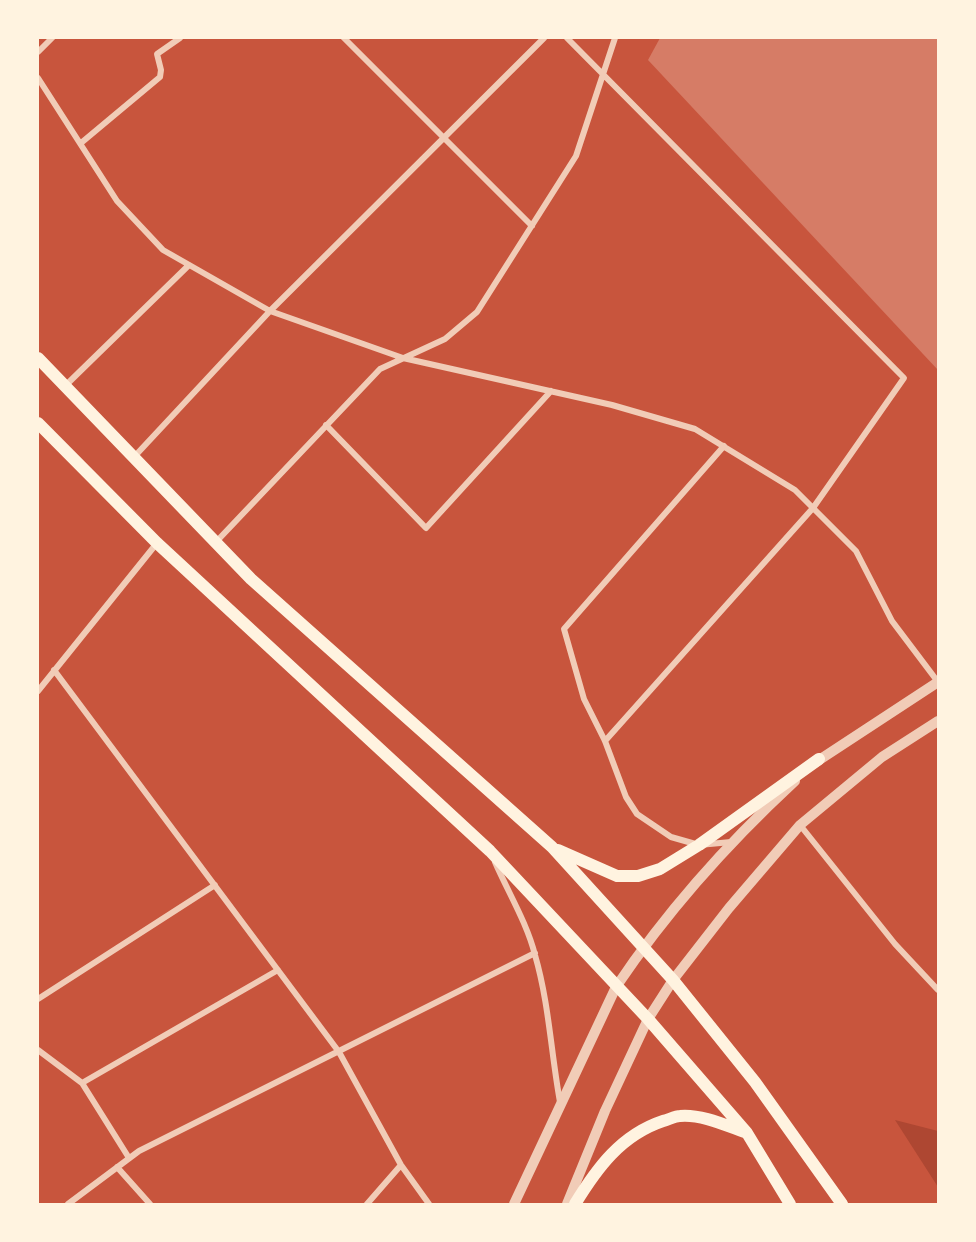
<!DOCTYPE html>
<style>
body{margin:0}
#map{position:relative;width:976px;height:1242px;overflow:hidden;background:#c8553d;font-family:"Asap Condensed",sans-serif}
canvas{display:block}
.frame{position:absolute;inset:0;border:39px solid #fff3e0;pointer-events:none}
</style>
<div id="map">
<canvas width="976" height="1242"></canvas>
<div class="frame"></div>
</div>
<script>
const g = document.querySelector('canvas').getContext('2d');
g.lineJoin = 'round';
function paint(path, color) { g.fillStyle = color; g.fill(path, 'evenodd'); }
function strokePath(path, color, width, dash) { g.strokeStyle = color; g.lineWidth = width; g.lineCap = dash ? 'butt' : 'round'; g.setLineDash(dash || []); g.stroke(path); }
paint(new Path2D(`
 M895,1120l43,11v56z`), '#ae4732');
paint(new Path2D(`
 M660,38h278v332l-290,-310z`), '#d67c66');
strokePath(new Path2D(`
 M344,38l188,188
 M567,38l337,340 -91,130 -208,233
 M38,52l14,-14
 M38,78l79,123 46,49 107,61 133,47 209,47 83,24 100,61 61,61 36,70 46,61
 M81,143l79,-66 1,-7 -4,-16 23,-16
 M65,386l124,-121
 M326,425l100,103 125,-137
 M724,446l-160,183 20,70 21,42 21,56 11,17 34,23 28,8 32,-3
 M134,457l136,-146 274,-273
 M216,542l164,-173 65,-30 32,-27 99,-156 39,-118
 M54,670l285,382 62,113 28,39
 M38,691l119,-148
 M800,825l95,119 43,46
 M495,862c13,30 32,61 40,93 14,48 16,98 25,147
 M38,999l177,-114
 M38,1050l44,33 47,75
 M82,1083l196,-113
 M117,1167l33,37
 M68,1204l71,-53 396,-198
 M367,1204l34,-39`), '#f1ccb7', 6);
strokePath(new Path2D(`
 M813,764l125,-82
 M514,1204l102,-217c51,-76 112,-144 179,-206
 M567,1204l38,-93 43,-92 25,-39 56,-72 71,-83 82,-68 56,-36`), '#f1ccb7', 10);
strokePath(new Path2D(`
 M38,358l213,221 301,268 121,133 82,102 87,122
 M38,423l119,120 333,308 158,168 99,114 43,71
 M558,850l59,26h21l22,-7 39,-24 120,-86
 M575,1204c22,-36 46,-69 88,-83 5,-1 12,-5 17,-5 22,-2 47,10 67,17`), '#fff3e0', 12);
</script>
